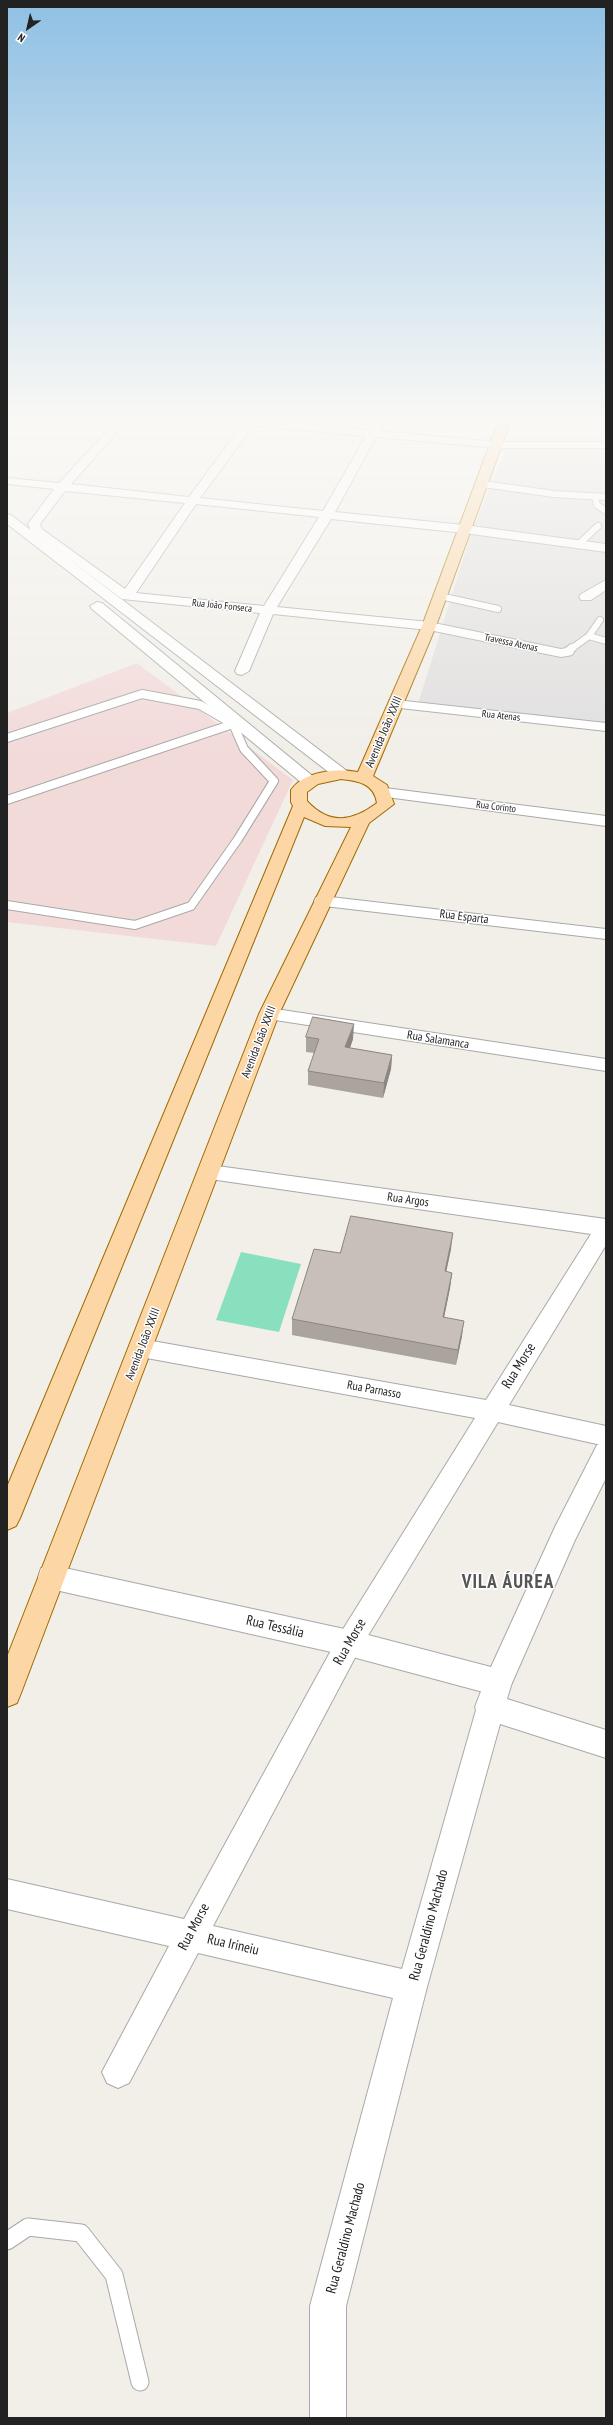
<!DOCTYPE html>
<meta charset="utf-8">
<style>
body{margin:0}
#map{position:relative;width:613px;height:2425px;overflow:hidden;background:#f2efe9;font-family:"PT Sans Narrow",sans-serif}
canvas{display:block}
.frame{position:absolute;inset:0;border:8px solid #222;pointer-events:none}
.north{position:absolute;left:8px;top:8px;width:40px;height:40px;-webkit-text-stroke:3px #fff;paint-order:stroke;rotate:214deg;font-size:11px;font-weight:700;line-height:16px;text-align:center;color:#222}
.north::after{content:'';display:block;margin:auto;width:14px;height:18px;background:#222;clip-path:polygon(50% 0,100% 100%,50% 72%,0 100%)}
</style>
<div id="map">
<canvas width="613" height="2425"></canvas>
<div class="frame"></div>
<div class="north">N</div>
</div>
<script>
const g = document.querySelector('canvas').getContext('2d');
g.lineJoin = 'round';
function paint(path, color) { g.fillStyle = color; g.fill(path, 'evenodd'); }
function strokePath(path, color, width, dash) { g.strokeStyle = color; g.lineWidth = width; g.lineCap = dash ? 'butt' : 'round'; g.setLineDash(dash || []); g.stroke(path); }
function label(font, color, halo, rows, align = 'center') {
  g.font = font + ' "PT Sans Narrow",sans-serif'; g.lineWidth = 3; g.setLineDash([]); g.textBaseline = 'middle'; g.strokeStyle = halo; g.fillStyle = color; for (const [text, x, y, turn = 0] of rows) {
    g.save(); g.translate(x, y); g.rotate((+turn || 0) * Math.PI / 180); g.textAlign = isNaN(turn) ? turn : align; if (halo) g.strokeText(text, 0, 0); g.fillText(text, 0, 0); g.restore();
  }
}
paint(new Path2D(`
 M510,441h96v286l-188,-23 54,-174z`), '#e0dfdf');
paint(new Path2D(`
 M137,663l156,117 -77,166 -209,-24v-209z`), '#f2dad9');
paint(new Path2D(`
 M241,1252l60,12 -22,68 -63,-12z`), '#88e0be');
const serviceFar2 = new Path2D(`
 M483,484l71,10 52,3
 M595,497l2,8 9,6
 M578,545l20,-19
 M440,596l58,13
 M589,636l17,5
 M571,649l18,-13 11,-16`);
const serviceFar1 = new Path2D(`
 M567,652l5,-4
 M7,738l135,-44 58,11 33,19 11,25 30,32 -36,58 -47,67 -56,19 -128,-20
 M7,800l226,-76`);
const service = new Path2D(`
 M7,2241l21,-14 53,6 33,42 26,107`);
const minor = new Path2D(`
 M120,417h11l-60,67 118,13 53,-72 -54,-5 -5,-3 64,2 1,-2h11l-2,3 112,10 8,-13h10l-7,14 117,11h109v6h-109l-121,-11 -41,75 129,13 142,19v8l-142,-19 -133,-14 -54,88 152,15 132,27 6,-1 7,4 -2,3 -11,2 -132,-27 -156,-16 -24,57 -7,4 -5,-1 -2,-3 25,-58 -138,-14 -91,-68 -3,-7 26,-35 -47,-5v-6l52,5zM253,426l113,10 -43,75 -123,-13zM65,491l120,12 -60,86 -83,-60 -2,-5zM196,504l123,13 -55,89 -128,-13z
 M606,580v10l-15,10h-10l-2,-3 2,-3z
 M396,700l210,23v8l-215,-24 -2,-3z
 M385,788l221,28v10l-227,-30 -2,-3 2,-3z
 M322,896l284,33v10l-290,-34 -2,-4 2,-4z
 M269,1008l337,51v12l-344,-53 -2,-4 2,-4z
 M210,1165l396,54v26l-97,160 97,21v20l-108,-24 -140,230 -145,274 189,43 74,-259 -1,-3 13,-34 10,-4 10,4 4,9 -5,17 99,31v28l-106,-34 -73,263 -81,319v112h-36v-112l83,-308 -195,-45 -69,130 -11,5 -11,-5 -5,-11 67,-126 -162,-37v-30l177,40 156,-285 135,-216 -334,-61 -8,-3 -3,-6 3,-6 8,-3 345,61 105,-166 -381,-55 -7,-2 -3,-5 3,-5z`);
const tertiary = new Path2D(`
 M7,514l4,1 336,256 2,3 -2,3h-12l-328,-253z
 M97,602l5,1 213,175 2,3 -2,3h-12l-211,-175 -2,-3z
 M606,1442v36l-31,62 -67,152 -10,4 -149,-40 -298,-67 -10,-3 -3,-9 3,-9 10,-3 298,65 142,37 64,-140 42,-82z`);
const primary = new Path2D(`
 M500,417h12l-76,209 -63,150 14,9 7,19 -25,19 -90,191 -258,679 -4,10 -10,4v-50l252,-643 92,-187 -26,-1 -21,-9 -284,701 -4,8 -9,4v-43l286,-681 -2,-4v-12c13,-19 46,-22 67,-18l64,-146zM341,779c17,2 33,4 36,24 -24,18 -47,23 -70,-2v-9l11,-8z`);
strokePath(serviceFar2, '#a9a9a9', 8);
strokePath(serviceFar1, '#a9a9a9', 10);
strokePath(service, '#a9a9a9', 19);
strokePath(minor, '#a9a9a9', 2);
strokePath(tertiary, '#a9a9a9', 2);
strokePath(primary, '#a06b00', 2);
strokePath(serviceFar2, '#fff', 6);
strokePath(serviceFar1, '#fff', 8);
strokePath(service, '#fff', 17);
paint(minor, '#fff');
paint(tertiary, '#fff');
paint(primary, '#fcd6a4');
paint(new Path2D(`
 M306,1037l47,2 -3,9 42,7 -1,14 -8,29 -75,-13v-14l6,-18 -8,-1z
 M451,1249l-5,23 6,1 -2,15 -6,29 18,19 -6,29 -164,-30v-16l48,-66z`), '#aba49e');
paint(new Path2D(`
 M354,1024l-1,15 -8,23v-15z
 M392,1055l-1,14 -8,29 1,-15z
 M453,1233l-2,16 -8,38 2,-16z
 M452,1273l-2,15 -9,45 2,-16z
 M464,1321l-2,15 -6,29 2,-15z`), '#8b8681');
const building = new Path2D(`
 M313,1017l41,7 -9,23 47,8 -8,28 -76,-12 11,-32 -13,-2z
 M351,1216l102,17 -8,38 7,2 -9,44 21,4 -6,29 -166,-31 22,-70 26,4z`);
paint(building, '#c7bfb8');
strokePath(building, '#8b8681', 1);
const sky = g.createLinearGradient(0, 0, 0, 757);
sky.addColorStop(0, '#8fc0e4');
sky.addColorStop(0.55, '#f9f8f5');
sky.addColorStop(1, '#f9f8f500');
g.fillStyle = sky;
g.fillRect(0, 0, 613, 757);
label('10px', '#222', '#fff', [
 ["Rua João Fonseca",222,606,6],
 ["Travessa Atenas",511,643,12],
 ["Rua Atenas",501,716,6],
 ["Rua Corinto",496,807,7]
]);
label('12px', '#222', '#fff', [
 ["Avenida João XXIII",384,732,-67],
 ["Rua Esparta",464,917,7],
 ["Rua Salamanca",438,1040,9],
 ["Avenida João XXIII",259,1042,-69],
 ["Rua Argos",408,1200,8],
 ["Avenida João XXIII",143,1344,-69],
 ["Rua Parnasso",374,1390,10]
]);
label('14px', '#222', '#fff', [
 ["Rua Morse",519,1366,-58],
 ["Rua Tessália",275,1627,13],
 ["Rua Morse",350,1642,-60],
 ["Rua Geraldino Machado",429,1925,-75],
 ["Rua Morse",194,1927,-62],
 ["Rua Irineiu",233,1945,13],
 ["Rua Geraldino Machado",346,2238,-75]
]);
g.letterSpacing = '1px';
label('bold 19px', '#555', '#fff', [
 ["VILA ÁUREA",508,1583]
]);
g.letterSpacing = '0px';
</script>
